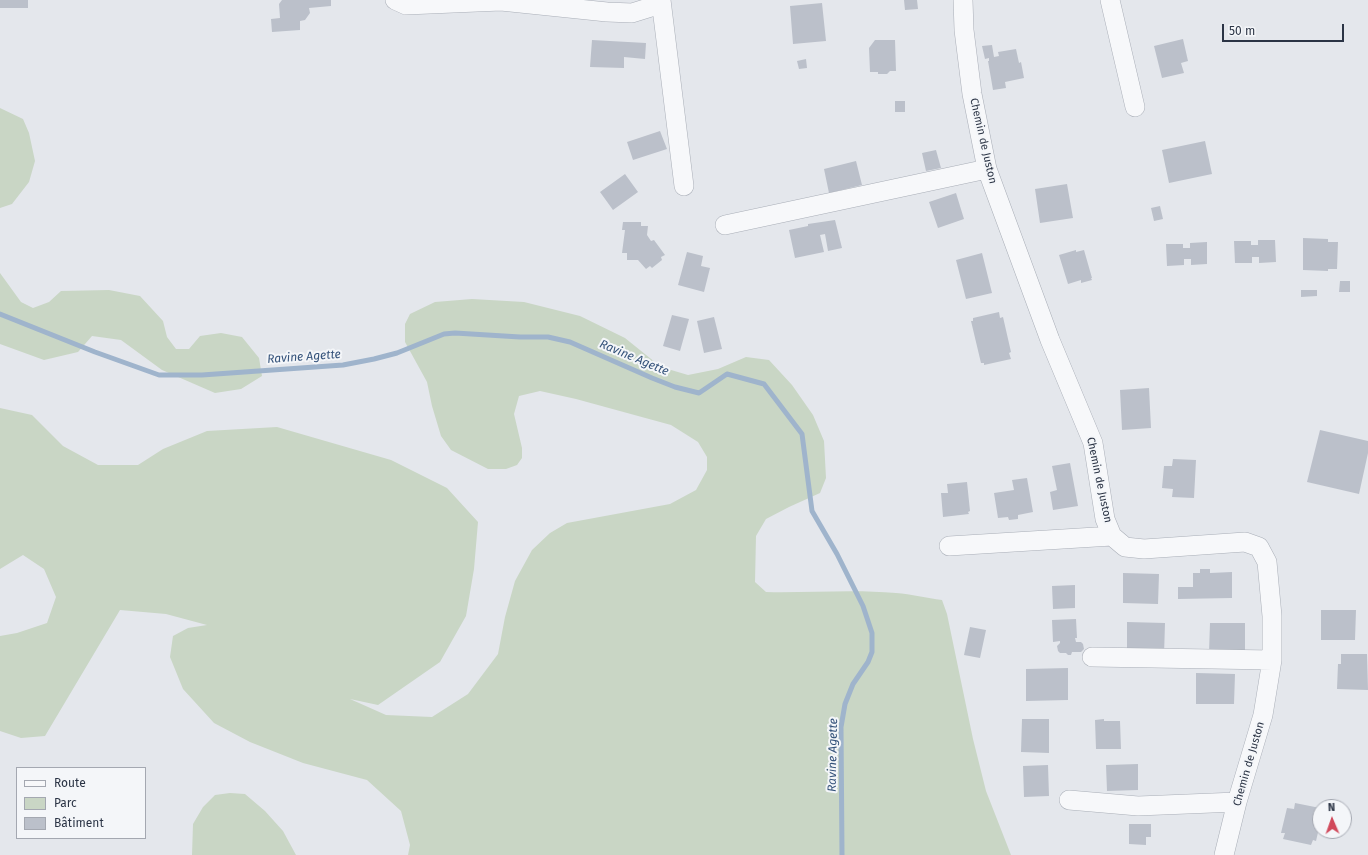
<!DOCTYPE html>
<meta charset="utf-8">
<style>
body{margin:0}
#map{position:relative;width:1368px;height:855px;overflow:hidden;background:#e4e7ec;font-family:"Fira Sans",sans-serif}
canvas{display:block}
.legend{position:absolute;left:16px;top:767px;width:130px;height:72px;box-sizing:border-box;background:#f4f6f9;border:1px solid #a4a8b1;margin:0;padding:5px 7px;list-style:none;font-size:12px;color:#2b3445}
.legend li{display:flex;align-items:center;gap:8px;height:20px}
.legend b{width:20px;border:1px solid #a4a8b1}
.north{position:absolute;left:1312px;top:799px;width:40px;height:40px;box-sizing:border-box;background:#f4f6f9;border:1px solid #a4a8b1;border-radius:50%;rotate:358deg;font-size:11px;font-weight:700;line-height:16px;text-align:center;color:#2b3445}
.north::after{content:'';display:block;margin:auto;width:14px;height:18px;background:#d1495b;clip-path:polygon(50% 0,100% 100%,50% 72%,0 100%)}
.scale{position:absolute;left:1222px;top:24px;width:122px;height:18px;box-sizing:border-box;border:2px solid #2b3445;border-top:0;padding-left:5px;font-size:12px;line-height:14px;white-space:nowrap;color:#2b3445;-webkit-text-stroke:3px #f4f6f9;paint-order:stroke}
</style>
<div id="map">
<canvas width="1368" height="855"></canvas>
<ul class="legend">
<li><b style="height:5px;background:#f7f8fa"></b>Route</li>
<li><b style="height:11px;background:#c9d6c5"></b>Parc</li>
<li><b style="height:11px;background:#bbc0ca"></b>Bâtiment</li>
</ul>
<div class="north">N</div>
<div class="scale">50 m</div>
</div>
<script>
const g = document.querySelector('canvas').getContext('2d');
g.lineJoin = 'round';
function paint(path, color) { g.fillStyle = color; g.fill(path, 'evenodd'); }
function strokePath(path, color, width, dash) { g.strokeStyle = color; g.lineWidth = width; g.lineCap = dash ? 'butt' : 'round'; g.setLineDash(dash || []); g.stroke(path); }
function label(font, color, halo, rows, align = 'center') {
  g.font = font + ' "Fira Sans",sans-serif'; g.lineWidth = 4; g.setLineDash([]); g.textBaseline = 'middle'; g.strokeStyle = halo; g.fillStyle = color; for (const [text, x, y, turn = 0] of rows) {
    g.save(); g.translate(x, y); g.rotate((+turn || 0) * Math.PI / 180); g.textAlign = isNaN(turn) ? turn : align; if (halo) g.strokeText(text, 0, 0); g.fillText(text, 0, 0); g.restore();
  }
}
paint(new Path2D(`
 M0,108l23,11 6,14 6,28 -6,21 -17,22 -12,4z
 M0,273l21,29 12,6 16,-6 12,-11 48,-1 31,6 23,25 4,16 9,12h13l11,-13 21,-3 21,4 17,21 3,18 -21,13 -26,4 -53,-23 -41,-30 -29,-4 -14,16 -34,8 -44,-16z
 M472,299l52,3 56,14 45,22 36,29 27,8 30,-6 28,-12 23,3 23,25 21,30 11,26 2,37 -6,15 -31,14 -23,12 -10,17 -1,46 11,10c43,1 87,-3 130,1 15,1 31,5 46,7l5,14 26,125 13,52 25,64h-603l2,-10 -9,-34 -34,-31 -64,-17 -53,-21 -36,-19 -31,-34 -13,-32 3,-21 15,-8 19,-3 -41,-11 -46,-4 -75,126 -24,2 -21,-7v-95l17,-3 30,-10 9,-26 -12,-28 -21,-14 -23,14v-161l32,7 31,31 35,19h40l25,-16 44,-18 70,-4 114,33 56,28 31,34 -4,47 -8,47 -26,46 -62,43 -28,-6 36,16 46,2 36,-23 30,-40 7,-37 10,-36 17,-31 18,-17 17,-10 103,-19 26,-14 11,-20v-13l-9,-15 -27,-17 -95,-26 -36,-8 -21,5 -5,18 8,34v10l-5,7 -11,4h-18l-37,-19 -10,-14 -9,-30 -5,-24 -22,-40v-18l5,-10 25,-12z
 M230,793l15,1 20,17 18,20 13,24h-104l1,-31 10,-17 12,-12z`), '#c9d6c5');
strokePath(new Path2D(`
 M0,314l95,38 64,23h43l141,-10 31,-6 23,-6 47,-19 11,-1 65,4h28l22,5 82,36 23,9 24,6 28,-19 37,10 38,50 10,77 25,43 26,52 9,27v19l-4,10 -15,22 -8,20 -4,23 1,128`), '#9fb4cc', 5);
paint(new Path2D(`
 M0,0h28v8h-28z
 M282,0h49v6l-22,2 1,5 -5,7 -5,1v9l-28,2 -1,-13 9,-1 -1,-14z
 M904,0h13l1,9 -13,1z
 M822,3l4,38 -33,3 -3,-38z
 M1183,39l5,22 -7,2 3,10 -22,5 -8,-32z
 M592,40l54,3 -1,16 -21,-2v11l-34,-1z
 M875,40h20l1,31h-6l-3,3h-9v-2h-8l-1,-24z
 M992,45l2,12 5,-1 -1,-4 18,-3 3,14 2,-1 3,16 -19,4 1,6 -13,2 -5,-29h1v-3l-4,1 -3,-13z
 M806,59l1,9 -8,1 -2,-8z
 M895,101h10v11h-10z
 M660,131l7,18 -34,11 -6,-18z
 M1205,141l7,33 -43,9 -7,-33z
 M936,150l5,18 -15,3 -4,-18z
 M856,161l6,24 -33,8 -5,-24z
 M625,174l13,18 -25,18 -13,-18z
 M1067,184l6,34 -33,5 -5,-34z
 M956,193l8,26 -26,9 -9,-26z
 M1160,206l3,13 -9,2 -3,-13z
 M835,220l7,28 -14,3 -3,-17 -5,1 4,17 -29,6 -6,-28 19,-4v-2z
 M623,222h18v4h7l-1,9 4,6 3,-1 11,15 -4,2 1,3 -10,8 -2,-2 -4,3 -8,-9h-11v-7h-5l3,-23h-3z
 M1303,238l25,1v3h10l-1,27h-9v2l-25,-1z
 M1258,240h17l1,22 -17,1v-6h-7v6h-17l-1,-22h17v4h7z
 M1207,242v22l-16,1v-6h-7v6l-17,1 -1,-22h17v4h7v-5z
 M1076,250v2l8,-2 8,28h-1l1,2 -11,3v-3l-13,4 -9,-29z
 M687,252l16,4 -2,10 9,2 -6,24 -26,-7z
 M982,253l10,40 -26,6 -10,-39z
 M1340,281h10v11h-11z
 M1301,290h16v6l-16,1z
 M999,312l1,6 3,-1 8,35 -2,1 2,6 -27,6v-2h-3l-10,-42h2v-3z
 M672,315l17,4 -9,32 -17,-5z
 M714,317l8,32 -18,4 -7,-32z
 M1149,388l2,40 -29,2 -2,-40z
 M1320,430l48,11v12l-9,41 -52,-12z
 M1173,459l23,1 -2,38 -22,-1 1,-8 -11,-1 2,-22h8z
 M1070,463l8,43 -25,4 -3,-18 7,-2 -5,-24z
 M1027,478l6,34 -15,3v4l-9,1 -1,-3 -10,1 -4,-25 20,-3 -2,-10z
 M967,482l3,29 -2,1 1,2 -26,3 -2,-24h7l-1,-9z
 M1200,569h10v4l22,-1v26l-54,1v-12h15v-14h7z
 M1123,573l36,1 -1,30 -35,-1z
 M1075,585v23l-22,1 -1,-23z
 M1321,610h35l-1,30h-34z
 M1076,619l1,19h-2l1,4h5l2,2 1,5 -3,3h-9l-1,3h-3l-2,-2h-6l-2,-2 -1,-5 3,-3v-2l-7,1 -1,-22z
 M1127,622l38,1 -1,32 -37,-1z
 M1210,623h35v31l-36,-1z
 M970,627l16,3 -6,28 -16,-3z
 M1341,654h26l1,36 -31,-1 1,-25h3z
 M1068,668v32l-42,1v-32z
 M1196,673l39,1 -1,30h-38z
 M1022,719h27v34l-28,-1z
 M1104,719v2h16l1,28h-25l-1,-29z
 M1138,764v26l-31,1 -1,-26z
 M1048,765l1,31 -25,1 -1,-31z
 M1295,803l25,5v16l-4,17 -3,-1 -2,5 -28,-6 2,-6h-4l6,-25 7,1z
 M1129,824h22v13h-5v8l-17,-1z`), '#bbc0ca');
const minor = new Path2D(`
 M395,0l11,5 95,-4 106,11 25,1 29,-9
 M661,0l23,186
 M963,0l1,30 8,64 15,75 63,171 43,103 12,76 7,17 13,11 19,2 101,-7 14,5 8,15 5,54v44l-9,55 -26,87 -13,53
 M1110,0l25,107
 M725,225l262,-56
 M949,546l163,-10
 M1092,657l180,3
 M1069,800l69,6 99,-4`);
strokePath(minor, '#a9aeb7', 20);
strokePath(minor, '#f7f8fa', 19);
label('11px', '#2b3445', '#f4f6f9', [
 ["Chemin de Juston",983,141,77],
 ["Chemin de Juston",1099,480,78],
 ["Chemin de Juston",1249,764,-74]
]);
label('italic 12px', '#34527a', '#f4f6f9', [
 ["Ravine Agette",304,357,-4],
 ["Ravine Agette",634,358,23],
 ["Ravine Agette",833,755,-89]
]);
</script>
